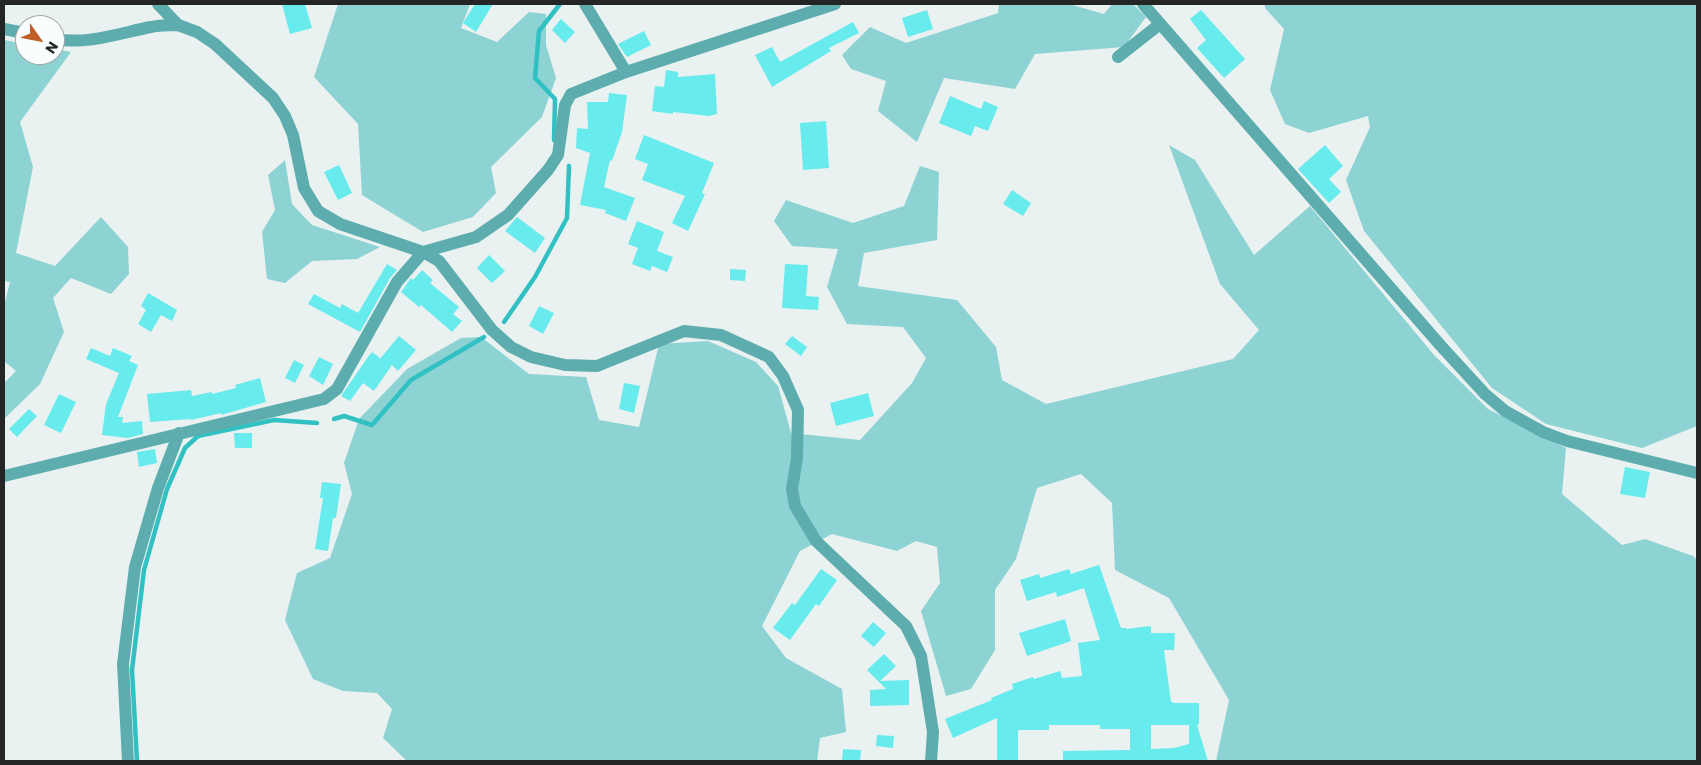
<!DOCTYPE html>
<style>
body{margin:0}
#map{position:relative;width:1701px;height:765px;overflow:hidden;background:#eaf1f1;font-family:Poppins,sans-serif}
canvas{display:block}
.frame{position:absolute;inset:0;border:5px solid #232625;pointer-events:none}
.north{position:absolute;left:15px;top:15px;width:50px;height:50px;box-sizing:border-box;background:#f8fefe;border:1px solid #a3a8a7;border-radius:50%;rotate:123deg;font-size:14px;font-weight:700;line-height:20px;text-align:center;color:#232625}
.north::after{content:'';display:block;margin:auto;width:18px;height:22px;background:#c15d26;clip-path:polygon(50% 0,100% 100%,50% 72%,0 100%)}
</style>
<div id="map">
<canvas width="1701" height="765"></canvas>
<div class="frame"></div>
<div class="north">N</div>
</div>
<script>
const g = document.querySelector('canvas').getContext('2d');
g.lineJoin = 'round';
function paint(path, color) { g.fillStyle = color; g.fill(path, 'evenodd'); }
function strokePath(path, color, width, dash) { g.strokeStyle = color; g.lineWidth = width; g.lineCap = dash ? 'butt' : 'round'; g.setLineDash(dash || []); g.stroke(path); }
paint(new Path2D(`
 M338,4h132l-9,24 36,14 32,-30 17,2v31l10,33 -14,39 -51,50 5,26 -23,24 -50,15 -61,-37 -4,-71 -44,-47z
 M999,4h70l35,10 8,-10h21l13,13 -22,30 -89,7 -20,35 -71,-11 -27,64 -39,-31 8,-30 -35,-12 -9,-14 28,-28 36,16 92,-30z
 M1265,4h432v422l-55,22 -96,-24 -54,-36 -128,-157 -18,-51 24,-53 -2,-11 -59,17 -24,-9 -15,-34 14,-61 -19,-21z
 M4,40l21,4v11h30v-6l16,3 -51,70 13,45 -17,86 39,13 46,-49 27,30 1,27 -18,20 -40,-16 -18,20 11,34 -24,52 -36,35v-36l12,-12 -12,-10v-55l6,-24 -6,-1z
 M1169,145l26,15 59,95 56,-49 124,149 54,54 78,39 -4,46 60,51 23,-6 48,17 4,4v201h-481l13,-61 -60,-102 -54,-28 -3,-67 -31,-29 -44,14 -21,71 -21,31v60l-24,39 -25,7 -25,-85 19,-28 -3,-36 -21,-6 -19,10 -65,-17 -32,17 -38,75 24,32 56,31 4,43 -26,6 -3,23h-410l-24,-23 9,-29 -15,-16 -34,-2 -30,-12 -28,-59 12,-47 33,-15 22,-64 -8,-31 15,-44 48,-50 54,-31 20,-1 48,37 57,3 13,43 40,7 20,-83 49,-3 48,21 22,24 13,47 69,7 52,-57 14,-25 -23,-31 -56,-3 -20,-37 11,-38 -46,-3 -18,-25 12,-21 67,23 51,-17 16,-40 19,6 -2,68 -73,13 -6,33 99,14 39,47 6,33 44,24 187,-45 26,-29 -39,-46z
 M285,160l7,44 20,21 68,22 -23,12 -45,2 -27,22 -18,-4 -5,-47 13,-22 -7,-35z`), '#8dd3d3');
strokePath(new Path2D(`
 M554,140l1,-41 -20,-21 4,-47 21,-27
 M504,322l31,-45 32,-59 2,-52
 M334,419l10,-3 28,9 39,-45 73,-43
 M137,761l-5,-91 12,-100 23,-81 18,-41 13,-12 76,-16 43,3`), '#32c1c3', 4.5);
paint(new Path2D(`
 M282,4h23l7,24 -22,6z
 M475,4h18l-17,28 -13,-9z
 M927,10l6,19 -25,8 -6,-19z
 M1201,10l44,49 -21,19 -27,-30 9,-8 -16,-21z
 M561,19l14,13 -10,11 -13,-13z
 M853,22l6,11 -30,15 2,3 -59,36 -17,-32 17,-8 8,15z
 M644,31l7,14 -24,12 -9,-13z
 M666,70l12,2v5l37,-3 2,40 -8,2 -36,-4v2l-21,-3 3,-25 9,1z
 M609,93l18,2 -5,37 -10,29 -2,-1 -6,27 31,11 -9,23 -21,-8 1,-3 -26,-5 10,-52 -14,-5 1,-20 11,1 -1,-27h21z
 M950,96l31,13 3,-8 14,6 -10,24 -13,-5 -4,10 -32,-13z
 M826,121l3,47 -26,2 -3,-47z
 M644,135l70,28 -12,30 3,1 -17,37 -16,-8 13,-27 -43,-16 6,-16 -13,-5z
 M1325,145l18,21 -14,13 12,13 -12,11 -31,-34z
 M339,165l13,28 -14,7 -14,-28z
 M1012,190l19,13 -8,13 -20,-12z
 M517,217l28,21 -10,15 -30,-22z
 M637,221l27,11 -7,19 16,6 -6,15 -15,-6 -2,5 -18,-7 6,-16 -10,-4z
 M489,255l16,16 -13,12 -15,-15z
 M387,264l10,6 -7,8 -30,54 -52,-28 6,-10 26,14 2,-4 16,9z
 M785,264l23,1 -2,31 13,1 -1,13 -36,-2z
 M730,269l16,1 -1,11 -15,-1z
 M422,270l11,10 -3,3 29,24 -6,7 9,7 -10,11 -31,-27 -2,2 -18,-15 10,-14 2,2z
 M148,293l29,17 -5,11 -11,-6 -10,17 -13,-8 8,-14 -5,-4z
 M539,306l15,7 -11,21 -14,-8z
 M399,336l17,14 -18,21 -6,-6 -18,26 -11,-8 -13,18 -9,-5 29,-42h1l1,-2 8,6 -1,2z
 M792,336l15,11 -6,9 -16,-12z
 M91,348l19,8 3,-8 19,8 -3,5 9,4 -20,52h5l-1,6 20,-2 1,13 -15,4 -26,-3 4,-31 13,-31 -33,-14z
 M319,357l14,7 -10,21 -14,-9z
 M294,360l10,5 -9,18 -10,-5z
 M260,378l6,24 -45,13v-2l-30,7v-1l-41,3 -3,-28 44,-4 1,6 20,-4v2l24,-6 -1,-3z
 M624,383l16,3 -6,27 -15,-4z
 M868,393l6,23 -38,10 -6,-23z
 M59,394l17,8 -15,31 -17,-8z
 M29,409l8,7 -20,21 -8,-8z
 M234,433h18v15h-17z
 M155,449l2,14 -18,4 -2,-15z
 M1625,467l25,5 -5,26 -25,-4z
 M322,482l19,2 -5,34h-3l-5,33 -13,-2 8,-51h-3z
 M1099,565l22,63h5v1l25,-3v7h24l-1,17h-10l7,52h2v1h26v21l-2,1 11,36h-145v-10l67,-1v-21h-30v-4h-51v5h-31v31h-21v-43l-44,20 -8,-19 47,-19 -1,-2 22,-9 -1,-5 21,-7 1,2 26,-8 2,7 20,-2 -4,-33 22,-3 -16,-52 -27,9 -1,-5 -29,9 -7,-21 19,-6 1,4 29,-9 2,5zM1151,725h38v19l-15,4 -23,1z
 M821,569l16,11 -18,26 -3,-2 -26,36 -17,-12 19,-25 3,2z
 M1065,619l6,22 -44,15 -8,-23z
 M873,622l13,11 -12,14 -13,-11z
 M884,654l12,12 -16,15 29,-1v25l-39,1v-16l16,-1 -19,-19z
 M877,735l17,1 -1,12 -17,-2z
 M843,749l18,1 -1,11h-18z`), '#67ebed');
strokePath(new Path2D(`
 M158,4l20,21 19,7 18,12 58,54 12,18 8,19 11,53 14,23 22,13 83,28 16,9 53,69 19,17 20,10 34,8 32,1 87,-35 37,4 48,22 14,19 15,34 -1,48 -5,31 3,17 21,35 90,85 15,30 12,76 -2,29
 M585,4l41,68
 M1143,4l298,342 44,48 20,17 38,21 24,9 130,32
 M4,29l21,4
 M55,39c32,6 65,-6 96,-12 9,-2 18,-2 27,-2
 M1118,57l42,-33
 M4,476l320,-77 13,-10 60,-107 26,-30 53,-15 32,-22 40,-45 10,-15 7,-50 6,-11 55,-22 209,-68
 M128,761l-5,-97 12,-97 23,-79 21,-55`), '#5dadae', 12);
</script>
